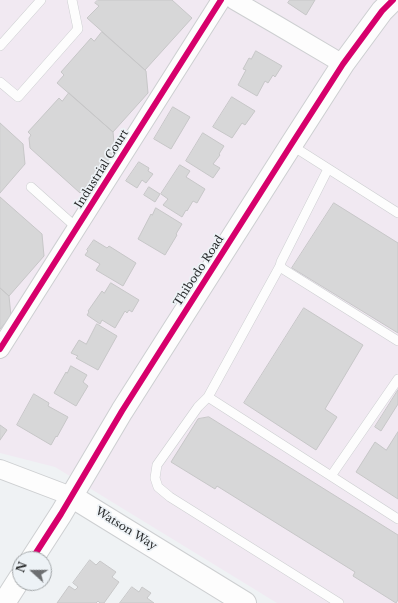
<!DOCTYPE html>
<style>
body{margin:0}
#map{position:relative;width:398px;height:603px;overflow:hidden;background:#eff2f4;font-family:"Libre Baskerville",serif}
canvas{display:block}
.north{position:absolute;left:12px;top:551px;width:40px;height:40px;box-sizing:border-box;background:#edf2f6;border:1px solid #9ea2a4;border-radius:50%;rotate:291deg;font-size:11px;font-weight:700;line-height:16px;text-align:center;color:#27292a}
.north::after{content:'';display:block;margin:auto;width:14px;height:18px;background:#6d6f71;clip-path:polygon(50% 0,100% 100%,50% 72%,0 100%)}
</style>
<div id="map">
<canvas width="398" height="603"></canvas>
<div class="north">N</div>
</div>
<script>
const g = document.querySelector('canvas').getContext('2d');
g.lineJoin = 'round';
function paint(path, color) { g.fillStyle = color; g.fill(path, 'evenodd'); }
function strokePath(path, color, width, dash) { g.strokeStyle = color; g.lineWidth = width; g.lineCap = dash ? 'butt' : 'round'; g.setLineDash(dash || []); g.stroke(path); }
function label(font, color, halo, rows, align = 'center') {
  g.font = font + ' "Libre Baskerville",serif'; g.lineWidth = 3.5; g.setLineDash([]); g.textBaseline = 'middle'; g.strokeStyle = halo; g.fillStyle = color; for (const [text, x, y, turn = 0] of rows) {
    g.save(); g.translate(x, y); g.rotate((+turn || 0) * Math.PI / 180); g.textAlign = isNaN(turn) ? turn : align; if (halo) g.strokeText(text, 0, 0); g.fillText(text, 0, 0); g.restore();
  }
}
paint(new Path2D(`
 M0,0h398v603h-121l-222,-136 -55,-14z`), '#f1e9f2');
const building = new Path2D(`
 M98,0h74l20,18 -47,52 -58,-52 12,-12 -4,-3z
 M290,0h25l-9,15 -18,-12z
 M102,32l44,39 2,22 -35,39 -56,-49 7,-8 -3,-3 30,-34 3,3z
 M256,51l26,15 -7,11 -2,-2 -5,8 -3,-2 -8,15 -19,-11 8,-15 -3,-1 6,-11 2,1z
 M69,93l44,39 2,21 -35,40 -50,-45 -1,-10 2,-3 -3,-3 31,-34 3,3z
 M232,97l23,14 -10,14 -3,-2 -10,15 -19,-11z
 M173,107l17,10 -19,32 -17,-10z
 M0,123l23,21 2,20 -25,29z
 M203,133l21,13 -5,8 1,1 -7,9 7,4 -7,10 -27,-17z
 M139,162l10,6 -1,3 5,3 -7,9 -4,-3 -5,8 -11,-7z
 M180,165l10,6 -4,6 19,12 -8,14 -4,-2 -6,10 -1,-1 -4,7 -19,-12 5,-6 -7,-5z
 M149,187l11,7 -5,8 -11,-7z
 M0,197l42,37 2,22 -35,40 -9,-8z
 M334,203l64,40v90l-106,-65z
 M156,208l26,16 -6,10 1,1 -12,20 -27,-16 13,-25 1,1z
 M94,240l13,8 2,-2 27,17 -13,23 -27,-16 4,-6 -15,-9 3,-4 -1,-1z
 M111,283l28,17 -7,12 -3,-2 -2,3 -2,-2 -10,17 -13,-8 -2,4 -13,-9 2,-3 -1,-1 14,-20 2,2z
 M0,288l9,8 2,20 -11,13z
 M304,308l59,37 -38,64 12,8 -21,33 -72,-47z
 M97,324l20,12 -19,34 -22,-12 2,-2 -7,-3 8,-13 7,4z
 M71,366l16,9 -4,7 5,4 -12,20 -22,-13 12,-21 1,1z
 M398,390v14l-17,27 -6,-4z
 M34,394l15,9 -1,3 20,11 -11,20 -1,-1 -5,9 -34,-20z
 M209,417l189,118v65l-2,3 -43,-27 2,-4 -138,-86 -2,3 -44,-27 27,-43z
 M0,425l7,5 -7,10z
 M398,432v67l-42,-27 19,-30 11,8z
 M90,560l6,5 4,-4 16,11 -4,5 7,5 -15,21h-4l-2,-2 -2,2h-39l12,-17 6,4 3,-3 -5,-4z
 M132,587l7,5 3,-5 9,6 -4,5 7,5h-34z`);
paint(building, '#d7d7d8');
strokePath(building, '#c7c7c8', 1);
const service = new Path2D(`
 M0,46l41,-46
 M0,82l18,15 60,-68 -6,-29
 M291,145l107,68
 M328,169l-47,93 -1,4 3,3 115,72
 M31,187l46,41
 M280,266l-72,131 -10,10 -41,58 -2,13 3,9 12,10 169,106
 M208,397l190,122
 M331,476l67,-97`);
const minor = new Path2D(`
 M234,0l43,25 66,39
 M0,349l221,-349
 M0,469l71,27`);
const tertiary = new Path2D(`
 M71,496l174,107
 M32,559l29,-45 61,-103 169,-266 52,-81 39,-53 11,-11
 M4,603l16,-25`);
strokePath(service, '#cdcfd1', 10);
strokePath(minor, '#cdcfd1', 20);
strokePath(tertiary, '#cdcfd1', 24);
strokePath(service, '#fdfdfd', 9);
strokePath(minor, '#fdfdfd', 18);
strokePath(tertiary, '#fdfdfd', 22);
strokePath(new Path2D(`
 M0,349l221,-349
 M32,559l29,-45 61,-103 169,-266 52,-81 39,-53 11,-11`), '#d6006c', 6);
label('11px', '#27292a', '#edf2f6', [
 ["Industrial Court",102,169,-58],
 ["Thibodo Road",199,271,-57],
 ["Watson Way",126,529,32]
]);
</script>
